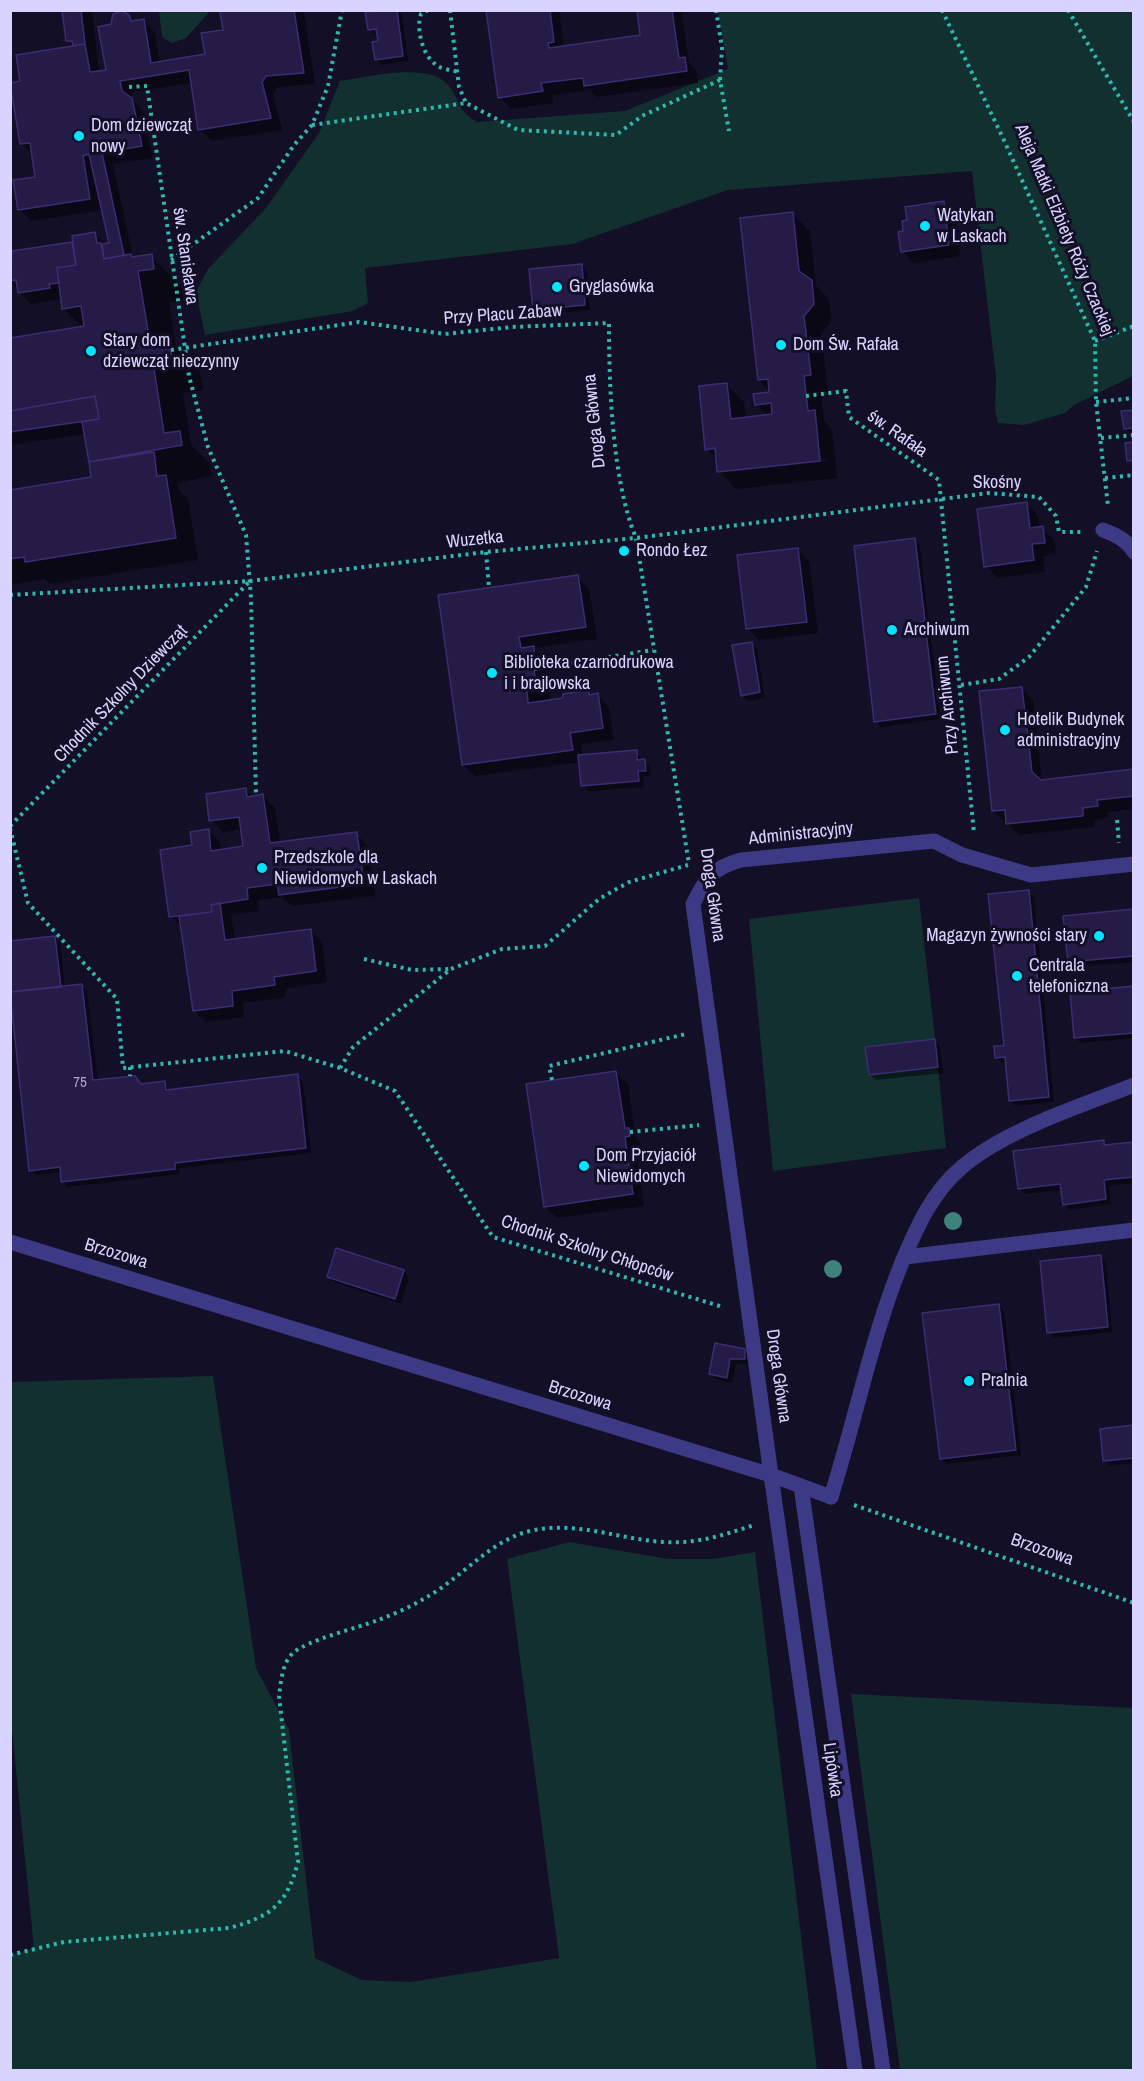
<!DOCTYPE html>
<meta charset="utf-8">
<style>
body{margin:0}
#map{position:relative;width:1144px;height:2081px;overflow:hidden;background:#130f26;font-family:"Archivo Narrow",sans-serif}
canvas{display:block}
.frame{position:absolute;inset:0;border:12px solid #d9d4ff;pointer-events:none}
</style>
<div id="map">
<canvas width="1144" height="2081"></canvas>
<div class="frame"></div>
</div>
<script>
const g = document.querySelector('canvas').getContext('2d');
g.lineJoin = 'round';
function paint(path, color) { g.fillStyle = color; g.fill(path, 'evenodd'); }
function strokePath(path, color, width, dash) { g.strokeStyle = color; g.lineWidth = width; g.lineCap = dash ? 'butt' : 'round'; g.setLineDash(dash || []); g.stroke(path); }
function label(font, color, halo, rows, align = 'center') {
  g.font = font + ' "Archivo Narrow",sans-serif'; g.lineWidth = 6; g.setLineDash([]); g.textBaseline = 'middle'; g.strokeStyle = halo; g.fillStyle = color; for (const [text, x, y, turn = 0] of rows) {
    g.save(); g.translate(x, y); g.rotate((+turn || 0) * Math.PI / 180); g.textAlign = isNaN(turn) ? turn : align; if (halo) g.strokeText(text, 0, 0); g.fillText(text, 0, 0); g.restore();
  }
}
paint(new Path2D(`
 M159,11v-1l51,1 -24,27 -14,5 -10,-6z
 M718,11h415v365l-59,29 -9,8 -41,12 -26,-2 -3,-13 1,-33 -24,-206 -244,19 -156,54 -207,24 3,35 -15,8 -148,24 -9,-43 12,-23 58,-61 53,-75 21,-52c27,-4 90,-20 109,5 14,18 4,20 28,36l148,-11 103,-42z
 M919,898l16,141 -69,8 2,28 70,-8 8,81 -173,23 -24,-252z
 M213,1376l43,292 33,62 26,228 47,22 49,2 148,-24 -52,-399 62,-17 99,17h45l42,-7 62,518h-806v-115l23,-7 -24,-238 1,-328z
 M851,1694l282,14v362h-233z`), '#12302f');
paint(new Path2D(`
 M64,10h28l7,62 8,-1 6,-46 14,-10 7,7 10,-1 11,12 5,30 47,-8 34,-45h59l4,4 11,70 -37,3 -5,7 9,36 -70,11 -12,-12 -8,-46 -61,9 2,9 10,10 10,47 -40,6 20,94 18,-2 31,31 2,13 -15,2 7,46 24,24 3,18 -20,3 8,52 19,19 2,12 -35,7 1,6 10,10 10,61 -149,24 -4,-5 -35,6v-94l82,-13 -6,-44 -76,11v-105l73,-12 -19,-19 -2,-10 -31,5 -12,-12 -9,-12v-25l62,-11 3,2 20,-12 11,11 4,-1 -7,-34 -72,11 -12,-12 18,-31 -3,-22 -13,-13 1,-61 53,-34 -7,-7z
 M397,10l5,5 6,46 -26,4 -6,-5 3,-25h-4l-6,-6 -2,-16z
 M488,10h71l5,37 78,-11 -4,-26h43l8,53 7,7 2,13 -101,14 -7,-7 -38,5 1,8 -42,6 -11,-12z
 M943,203l12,12 5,41 -46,7 -12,-12 3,-19z
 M792,214l18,17 6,55 13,13 2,23 -10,12 7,58 -7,1 3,28 8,8 5,49 -101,11 -17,-18 -1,-11 -11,-11 19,-64 18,17 2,17 22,-3 -12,-12 15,-11 -12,-13zM828,458v3l-96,11v-3z
 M581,265l6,6 3,39 -50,5 -6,-6z
 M1134,411v25l-9,-8z
 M1027,504l11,12 2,12 14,11 2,15 -13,2 2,16 -47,6 -12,-12z
 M915,540l5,6 9,80 -4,1 1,7 5,5 10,80 -60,8 -5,-6z
 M797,549l12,12 9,72 -59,7 -12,-12z
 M577,577l12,12 8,50 -64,9 12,11v22l6,21 37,-10 4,4 5,-1 12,12 5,33 -33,4 2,12 53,-4 6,9 8,5 1,10h-8l1,11 -56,4 -6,-6 -2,-23 -105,14 -12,-11 -24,-169z
 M751,643l6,6 8,49 -17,3 -6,-6z
 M1021,688l12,12 9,82 92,-12v39l-26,3 1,5 -15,3v7l-75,8 -26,-24z
 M246,790l7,7 10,-1 12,12 5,35 76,-9 12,12 7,50 -83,10 -10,-9 -24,3 1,11 -28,4 4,25 75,-10 12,12 5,40 -42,7 1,8 -43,6 1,14 -38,5 -12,-11 -11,-83 -12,-11 23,-70 15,-16 11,11 1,9 24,-3 -2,-19 -20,3 -12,-12z
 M1028,892l6,5 20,205 -38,4 -6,-6 -3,-38 -5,1 -5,-6 8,-10z
 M1134,910v52l-59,5 -6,-5z
 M54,937l6,6 5,45 17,-2 5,5 11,90 44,4 22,-3 6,9 127,-15 6,6 8,71 -132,15 1,6 -112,13 -5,-6 -1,-9 -26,3 -5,-5 -21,-172v-56z
 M1134,987v51l-53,5 -5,-5z
 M934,1040l6,6 3,27 -68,7 -5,-5z
 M616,1073l12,11 7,52 5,5 1,7h-5l8,58 -87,12 -12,-11z
 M1103,1141l5,5 26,-3v40l-25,3 2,18 -41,6 -6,-6 -2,-14 -37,4 -6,-5z
 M1100,1256l6,6 6,70 -58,6 -5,-6z
 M403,1271l6,6 -8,27 -67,-22 -6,-5z
 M998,1305l6,6 17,144 -74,9 -6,-5z
 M716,1345l28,6 6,5v8h-14l-4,19 -16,-4 -5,-6z
 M1134,1427v36l-24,3 -5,-6z`), '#0007');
const building = new Path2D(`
 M62,10h19l4,34 -12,2 -1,-5h-6z
 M231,10h63l10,63 -38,3 -4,6 9,36 -73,12 -9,-60 -69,11 2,10 10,7 10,48 -40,7 22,102 -20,4 -2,-15 7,-1 -20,-89 -6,2 7,43 -72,11 -5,-30 22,-3 -5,-34 -10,1 -10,-61 10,-2 -4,-26 69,-11 5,28 16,-2 -8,-43 13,-3 2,-10 9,-3 7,4 2,6 13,-2 7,44 54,-9 -4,-21 22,-3 -3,-18z
 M397,10l6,46 -28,4 -3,-18 6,-1 -2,-12 -8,1 -3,-18z
 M486,10h64l4,32 -6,1 1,5 91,-13 -3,-25h35l7,48 6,-1 2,14 -103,15 -1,-8 -42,5 2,8 -45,7z
 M944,201l5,44 -48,7 -3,-20 5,-1 -1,-10 5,-1 -2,-13z
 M793,212l6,59 13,9 2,24 -10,12 7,59 -7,1 4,35 7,-1 5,51 -103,11 -2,-24 -10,2 -6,-64 28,-3 4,36 41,-5 -1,-11 -16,2 -2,-11 16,-2 -1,-13 -10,1 -18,-162z
 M95,232l2,11h4l3,16 27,-5 1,3 20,-3 2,15 -16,2 12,71 19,-3 3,20 -19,3 11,71 16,-2 2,14 -93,17 -7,-40 17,-3 -4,-23 -85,15v-73l74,-12 -3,-20 -19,3 -5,-41 19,-3 -4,-29z
 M72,242l4,23 -19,3 2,15 -10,1 1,4 -32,5 -2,-13 -6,1 2,-30z
 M582,264l3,41 -52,5 -4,-41z
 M95,396l4,23 -89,13v-21z
 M1134,410v21l-1,-3 -9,1 -3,-18z
 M1134,442v18l-7,1 -2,-18z
 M154,452l3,24 9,-1 10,63 -151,24 -1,-5 -14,2v-69l81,-13 -2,-15z
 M1027,502l3,26 13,-2 2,17 -13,1 2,16 -50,7 -7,-58z
 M915,538l10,83 -5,1 1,5 1,6 4,-1 10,82 -62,8 -20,-176z
 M798,548l9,74 -61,7 -9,-74z
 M578,575l8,52 -67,10 2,11 13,-2v23l1,8h3l2,13 -13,1 1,12 35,-5v-4l26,-4v5l9,-2 5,35 -33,5 3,17 -111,15 -24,-170z
 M752,642l8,50 -19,4 -9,-51z
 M1022,687l10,85 9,8 93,-11v27l-37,4 1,6 -15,2v8l-77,8 -1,-14 -13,1 -13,-120z
 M637,750v10l8,-1 1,12h-8l1,10 -58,5 -3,-31z
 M246,788l1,9 16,-3 7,49 87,-11 7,52 -85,11 -2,-11 -30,4 1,11 -37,6 1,7 -43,5 -9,-67 32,-5 -2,-13 19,-3 2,22 32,-5 -4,-29 -30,4 -3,-27z
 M1029,890l20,207 -40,4 -4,-44 -10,1 -1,-12h10l-16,-152z
 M220,903l5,37 86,-11 5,42 -42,6 1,8 -43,6 1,15 -40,5 -14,-95 33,-4 -1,-7z
 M1134,909v47l-66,6 -5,-46z
 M55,936l6,51 -51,5v-51z
 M82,984l11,96 42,-4 6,8 24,-3 1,9 132,-16 8,74 -131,15v6l-114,13 -1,-15 -31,4 -19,-179z
 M1134,986v47l-60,5 -4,-46z
 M935,1039l3,28 -69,8 -4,-28z
 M616,1071l9,57h4l1,8 -5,1 8,57 -89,13 -18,-123z
 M1104,1140v5l30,-3v35l-30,3 2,19 -43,6 -3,-21 -42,5 -5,-38z
 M336,1248l68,22 -9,29 -68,-22z
 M1101,1255l7,72 -61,6 -7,-72z
 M999,1304l17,146 -76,9 -18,-146z
 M715,1343l30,6v10h-15l-3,19 -18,-4z
 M1134,1425v33l-31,3 -3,-32z`);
paint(building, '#241b47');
strokePath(building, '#3b2d73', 1.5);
strokePath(new Path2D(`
 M428,10l-7,4c-5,14 1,40 14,50 5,5 16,6 23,8
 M450,10l9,77 7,16
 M716,10l6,38 -2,32 9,51
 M942,10l60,126 93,205 1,61 12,104
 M1068,10l66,112
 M129,87l18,-1 42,290 19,71 38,88 5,63 5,197
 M312,125l154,-22 52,27 98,5 26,-19 78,-36
 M171,260l87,-62 36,-53 18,-20 16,-39 14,-76
 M1095,341l39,-15
 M171,350l188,-28 86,12 67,-7 97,-4c0,63 3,157 27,215l53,326
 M806,396l40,-5 3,26 90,63 35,353
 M1096,402l38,-4
 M1101,438l33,-3
 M1105,478l29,-3
 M486,552l3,36
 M10,595l240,-14 236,-29 150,-14 353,-45 50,4 17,19 3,16h23
 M921,627l33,-3
 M534,669l119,-19
 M961,685l38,-6 30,-22 57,-70 11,-36
 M1117,820l2,23
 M10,826l239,-244
 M10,828l18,75 89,96 6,69 162,-17 55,17 55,23 98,146 230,70
 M364,959l48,11 38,-1
 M130,1067v9
 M340,1068l13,-21 98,-78 51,-20 43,-3 54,-47 30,-17 59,-17
 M552,1080l-3,-14 137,-32
 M630,1132l69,-7
 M854,1505l280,98
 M10,1955l54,-13 165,-14c41,-11 58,-23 69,-66l-19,-166c2,-14 3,-33 14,-43 14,-13 65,-25 85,-33 17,-6 34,-14 49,-23 34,-19 64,-57 103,-66 46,-11 90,9 135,11 32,2 59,-7 89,-17`), '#2fb8b0', 4, [3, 4.5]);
strokePath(new Path2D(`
 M1103,530c13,5 24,10 31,22
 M905,1257l229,-27
 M771,1475l-78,-571c13,-26 19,-36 48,-44l193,-19 28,14 69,20 103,-11
 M801,1486l82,584
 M831,1497c25,-79 40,-158 71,-235 15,-35 30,-70 60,-95 43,-37 119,-61 172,-82`), '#3d3a85', 15);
strokePath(new Path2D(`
 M771,1475l84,595`), '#3d3a85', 15);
strokePath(new Path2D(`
 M10,1242l761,233 60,22`), '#3d3a85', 15);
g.fillStyle = '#3d827b';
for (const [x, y] of [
 [953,1221],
 [833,1269]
]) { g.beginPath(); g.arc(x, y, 9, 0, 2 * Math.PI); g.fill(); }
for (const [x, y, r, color] of [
 [79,136,6,"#00e5ff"],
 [925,226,6,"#00e5ff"],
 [557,287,6,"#00e5ff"],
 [781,345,6,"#00e5ff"],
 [91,351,6,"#00e5ff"],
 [624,551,6,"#00e5ff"],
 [892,630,6,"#00e5ff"],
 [492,673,6,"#00e5ff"],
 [1005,730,6,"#00e5ff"],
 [262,868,6,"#00e5ff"],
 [1099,936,6,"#00e5ff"],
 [1017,976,6,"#00e5ff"],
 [584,1166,6,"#00e5ff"],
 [969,1381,6,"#00e5ff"]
]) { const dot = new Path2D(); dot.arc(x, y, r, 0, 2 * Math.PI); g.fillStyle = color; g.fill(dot); strokePath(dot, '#130f26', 2); }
label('15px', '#aca6d1', null, [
 ["75",80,1083]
]);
label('18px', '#d9d4ff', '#130f26', [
 ["Dom dziewcząt",91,126],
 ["nowy",91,147],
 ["Watykan",937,216],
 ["w Laskach",937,237],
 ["Gryglasówka",569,287],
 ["Stary dom",103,341],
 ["dziewcząt nieczynny",103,362],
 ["Dom Św. Rafała",793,345],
 ["Rondo Łez",636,551],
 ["Archiwum",904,630],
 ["Biblioteka czarnodrukowa",504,663],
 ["i i brajlowska",504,684],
 ["Hotelik Budynek",1017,720],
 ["administracyjny",1017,741],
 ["Przedszkole dla",274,858],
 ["Niewidomych w Laskach",274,879],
 ["Magazyn żywności stary",1087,936,"right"],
 ["Centrala",1029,966],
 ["telefoniczna",1029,987],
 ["Dom Przyjaciół",596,1156],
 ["Niewidomych",596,1177],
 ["Pralnia",981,1381]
], 'left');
label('18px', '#d9d4ff', '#130f26', [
 ["Aleja Matki Elżbiety Róży Czackiej",1064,230,67],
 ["św. Stanisława",185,256,82],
 ["Przy Placu Zabaw",503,315,-4],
 ["Droga Główna",595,421,-96],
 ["św. Rafała",897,434,35],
 ["Skośny",997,483],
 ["Wuzetka",475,540,-6],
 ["Chodnik Szkolny Dziewcząt",121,694,-46],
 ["Przy Archiwum",948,705,-96],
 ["Administracyjny",801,834,-6],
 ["Droga Główna",712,895,82],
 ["Chodnik Szkolny Chłopców",587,1249,18],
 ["Brzozowa",116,1254,17],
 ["Droga Główna",778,1376,82],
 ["Brzozowa",580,1396,17],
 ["Brzozowa",1042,1550,19],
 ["Lipówka",832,1770,82]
]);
</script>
